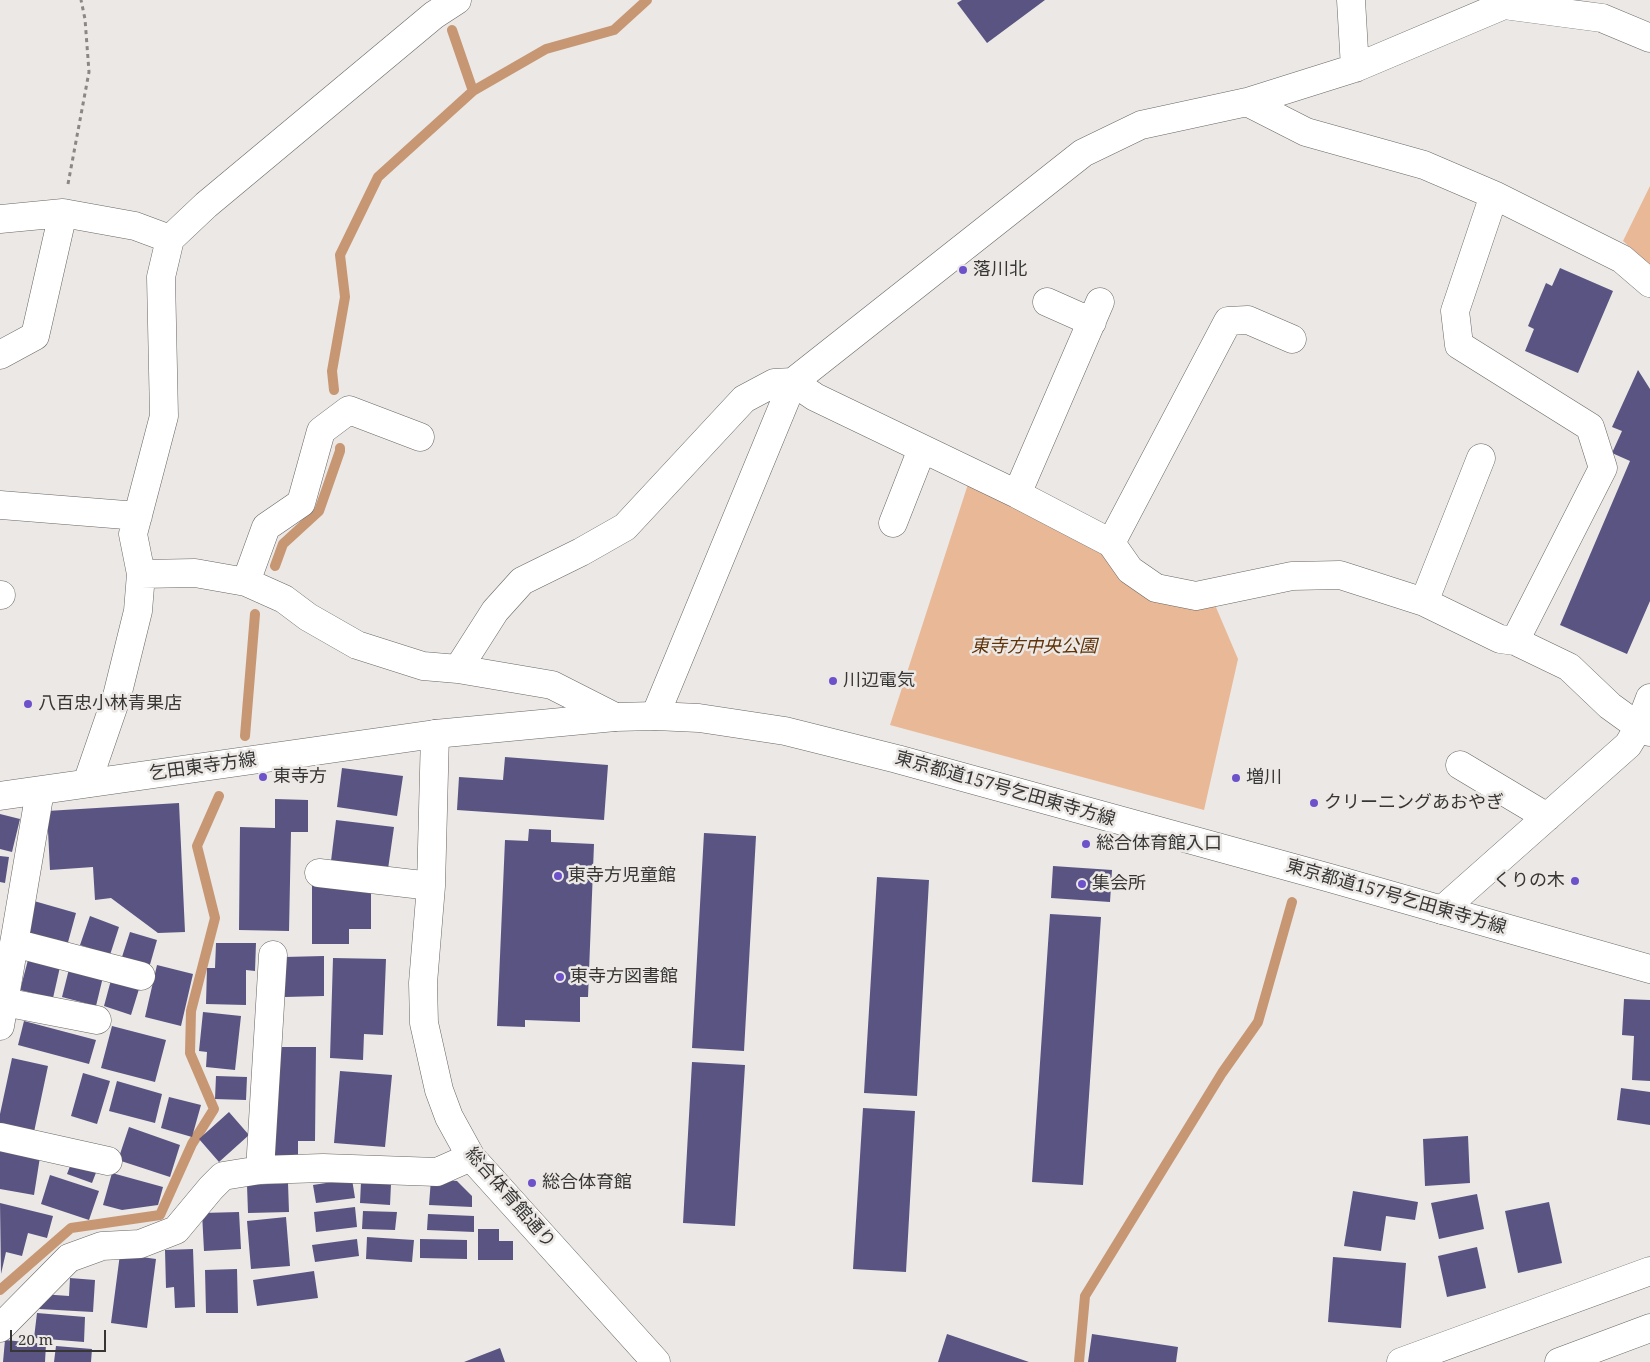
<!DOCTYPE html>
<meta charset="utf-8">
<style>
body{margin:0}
#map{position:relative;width:1650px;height:1362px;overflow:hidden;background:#ebe8e5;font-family:"Noto Serif",serif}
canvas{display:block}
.scale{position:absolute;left:10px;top:1330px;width:96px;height:22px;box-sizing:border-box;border:2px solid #373635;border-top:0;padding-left:6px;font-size:15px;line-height:18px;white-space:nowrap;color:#373635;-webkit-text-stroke:4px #ebe8e5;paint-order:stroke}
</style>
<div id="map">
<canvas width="1650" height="1362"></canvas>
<div class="scale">20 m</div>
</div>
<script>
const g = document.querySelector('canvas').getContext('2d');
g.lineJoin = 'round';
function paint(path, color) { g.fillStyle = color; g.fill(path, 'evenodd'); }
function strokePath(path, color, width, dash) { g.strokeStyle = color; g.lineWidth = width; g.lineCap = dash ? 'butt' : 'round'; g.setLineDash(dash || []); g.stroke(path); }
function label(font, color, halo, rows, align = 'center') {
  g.font = font + ' "Noto Serif","Noto Sans JP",serif'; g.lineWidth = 5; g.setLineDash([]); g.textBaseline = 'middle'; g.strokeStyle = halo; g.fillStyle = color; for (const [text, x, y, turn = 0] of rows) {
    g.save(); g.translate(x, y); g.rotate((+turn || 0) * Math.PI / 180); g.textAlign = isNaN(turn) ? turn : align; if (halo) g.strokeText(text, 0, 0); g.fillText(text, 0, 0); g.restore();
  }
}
paint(new Path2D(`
 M1650,186v79l-27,-24z
 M970,478l245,127 23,54 -34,151 -314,-85z`), '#e9b896');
strokePath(new Path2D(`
 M452,30l21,61
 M334,390l-2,-19 13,-74 -5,-42 38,-78 95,-86 73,-42 68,-19 33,-30
 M275,566l8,-22 36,-33 21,-60v-3
 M245,736l10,-122
 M0,1290l71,-62 89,-13 32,-71 22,-35 -24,-56 1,-42 24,-93 -18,-72 22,-50
 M1079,1362l6,-66 137,-223 36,-51 34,-120`), '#c79673', 10);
paint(new Path2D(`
 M962,0h83l-58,43 -30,-40z
 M1560,268l53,23 -35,82 -53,-22 9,-22 -6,-3 18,-43 6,3z
 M1638,370l12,19v212l-23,53 -67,-29 70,-164 -18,-8 10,-22 -10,-4z
 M505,757l103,8 -4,55 -147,-10 2,-33 44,3z
 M342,768l61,8 -6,40 -60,-9z
 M275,799l33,1v32h-17l-2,99 -50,-1 1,-103 35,1z
 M179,803l6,129 -27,1 -47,-35 -16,2 -2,-33 -43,3 -3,-59z
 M0,814l20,5 -8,33 -12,-3z
 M336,820l58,7 -6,42 -57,-8z
 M529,829l22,1v12l43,2 -6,153h-8v25l-55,-2v7l-28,-1 8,-186 23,1z
 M704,833l52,3 -12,215 -52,-3z
 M0,856l9,1 -4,26 -5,-1z
 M1053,866l59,4 -2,32 -59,-4z
 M877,877l52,3 -12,216 -53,-3z
 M371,883v46h-22v15h-37v-60z
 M34,901l42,12 -9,33 -42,-11z
 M1050,914l51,3 -18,268 -51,-3z
 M90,916l29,11 -9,28 -30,-10z
 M130,932l27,8 -8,28 -28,-8z
 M216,943h40l-1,28 -9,-1v35l-40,-1 1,-36h8z
 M324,956v40l-39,1 -1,-40z
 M333,958l53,1 -3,76 -19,-1 -1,26 -33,-2z
 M28,960l32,7 -7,31 -33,-8z
 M157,965l36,9 -12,52 -36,-9z
 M69,969l34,8 -7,29 -34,-9z
 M111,980l28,9 -8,26 -27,-9z
 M1624,999l26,1v81l-18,-1 2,-44 -12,-1z
 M203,1012l38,4 -6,54 -29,-3 1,-15 -8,-1z
 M24,1021l72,19 -7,24 -71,-19z
 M112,1026l54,14 -11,42 -54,-14z
 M272,1047h44l-1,94h-17v16h-28z
 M12,1058l36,8 -14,66 -34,-8v-10z
 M692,1062l53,3 -10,161 -52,-3z
 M340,1071l52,4 -7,72 -51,-4z
 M83,1073l27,8 -13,43 -26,-8z
 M216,1076l31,1 -1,23 -31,-1z
 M117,1081l45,13 -7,29 -46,-12z
 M1621,1088l29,4v33l-33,-5z
 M169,1097l32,8 -9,32 -31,-9z
 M863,1108l52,3 -9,161 -53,-3z
 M229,1112l20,23 -30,27 -20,-23z
 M129,1127l51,18 -10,32 -52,-17z
 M1468,1136l2,47 -45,3 -2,-47z
 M0,1150l40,7 -6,38 -34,-6z
 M72,1161l25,9 -5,13 -25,-9z
 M112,1173l51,14 -5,18 -36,5 -19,-5z
 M50,1175l49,16 -10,29 -48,-16z
 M352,1179l3,19 -39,5 -3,-18z
 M431,1179l26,2 15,15v11l-43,-2z
 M361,1182l30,2 -1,21 -30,-2z
 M288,1183l1,29 -41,1 -1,-28z
 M1353,1191l65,11 -3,18 -29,-4 -5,35 -37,-5z
 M1477,1194l7,35 -45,10 -8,-36z
 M1549,1202l13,61 -44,10 -13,-62z
 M0,1203l53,13 -6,22 -19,-5 -6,23 -16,-4 -5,22z
 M355,1207l2,20 -41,5 -2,-20z
 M363,1211l34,1 -2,18 -33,-1z
 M239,1212l2,37 -37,2 -2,-38z
 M428,1214l46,2v16l-47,-2z
 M286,1217l4,49 -39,3 -4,-48z
 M478,1229h21v12h14v19h-35z
 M367,1237l47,3 -2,22 -46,-3z
 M357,1239l2,17 -44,6 -3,-17z
 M420,1239l47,1v19l-47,-1z
 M1477,1247l9,41 -39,9 -9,-41z
 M193,1249l2,58 -20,1 -1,-21 -8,1 -1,-38z
 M120,1254l36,5 -9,69 -36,-5z
 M1333,1257l73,6 -5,65 -73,-6z
 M237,1269l1,44h-32l-1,-43z
 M314,1271l4,27 -61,8 -4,-26z
 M70,1278l25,2 -2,32 -54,-3 2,-15 28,2z
 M37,1313l48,4 -1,25 -50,-4z
 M947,1334l82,28h-91z
 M1092,1334l86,13 -2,15h-88z
 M5,1340l41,4 -1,18h-42z
 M56,1346l36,3 -1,13h-37z
 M500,1348l5,14h-41z`), '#5a5483');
const minor = new Path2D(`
 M1351,0l4,68
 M1247,102l59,30 118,33 70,30 128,64 28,24
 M1494,195l-39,116 4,34 131,82 13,41 -88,173
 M0,219l63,-6 72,13 35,13
 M1047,302l45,20
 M0,355l35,-19 28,-123
 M1017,494l83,-192
 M0,505l138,11
 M893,523l29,-74
 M1111,543l117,-222 20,-1 44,19
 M141,574l54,-1 51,9 38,17 24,18 49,28 66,21 35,3 94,16 63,32
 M246,582l20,-55 35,-24 20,-72 28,-21 71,27
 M0,595h1
 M1424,602l57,-144
 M458,669l37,-58 27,-30 59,-29 44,-25 119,-128 30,-16 19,-1 22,15 202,97 94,49 19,27 26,18 40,8 96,-20 48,-1 84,27 76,37 15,2 54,26 41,39 29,21 11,5
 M655,716l138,-334 290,-229 58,-28 106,-23 108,-34 149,-63 98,13 48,20
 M435,734l-4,152 -8,97 1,40 15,67 10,27 22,40 185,205
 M1460,765l87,52
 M87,783l30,-87 21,-85 3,-37 -8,-40 31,-118 -3,-139 9,-38 36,-34 228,-190 23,-15
 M319,873l112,13
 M1442,910l186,-165 11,-18 11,-29
 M14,943l127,33
 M4,1002l93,18
 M0,1026l40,-235
 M0,1137l108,24
 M260,1170l13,-215
 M0,1328l69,-70 33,-12 38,-2 36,-14 35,-42 12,-12 37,-6 63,-2 114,4 34,-15`);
const major = new Path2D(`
 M0,796l435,-62 180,-17 40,-1 44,2 86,13 112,28 433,119 320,91
 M1401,1362l249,-91
 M1559,1362l91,-34`);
strokePath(minor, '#696664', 29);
strokePath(major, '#696664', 29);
strokePath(new Path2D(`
 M68,184l21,-112 -4,-53 -4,-19`), '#8a8886', 3, [4, 4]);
strokePath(minor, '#fff', 28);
strokePath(major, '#fff', 28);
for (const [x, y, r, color] of [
 [963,270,5,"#6c51cb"],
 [833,681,5,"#6c51cb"],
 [28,704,5,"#6c51cb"],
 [263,777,5,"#6c51cb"],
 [1236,778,5,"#6c51cb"],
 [1314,803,5,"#6c51cb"],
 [1086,844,5,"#6c51cb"],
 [558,876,5,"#6c51cb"],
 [1575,881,5,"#6c51cb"],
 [1082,884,5,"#6c51cb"],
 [560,977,5,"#6c51cb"],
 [532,1183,5,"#6c51cb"]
]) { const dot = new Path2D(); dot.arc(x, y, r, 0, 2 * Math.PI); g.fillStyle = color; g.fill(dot); strokePath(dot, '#ebe8e5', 2); }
label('18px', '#373635', '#ebe8e5', [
 ["落川北",973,270],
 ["川辺電気",843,681],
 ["八百忠小林青果店",38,704],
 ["東寺方",273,777],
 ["増川",1246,778],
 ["クリーニングあおやぎ",1324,803],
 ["総合体育館入口",1096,844],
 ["東寺方児童館",568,876],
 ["くりの木",1565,881,"right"],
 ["集会所",1092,884],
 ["東寺方図書館",570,977],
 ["総合体育館",542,1183]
], 'left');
label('italic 18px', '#603207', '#ebe8e5', [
 ["東寺方中央公園",1034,647]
]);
label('18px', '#373635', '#ebe8e5', [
 ["乞田東寺方線",203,767,-8],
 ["東京都道157号乞田東寺方線",1005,789,16],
 ["東京都道157号乞田東寺方線",1396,897,16],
 ["総合体育館通り",510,1198,49]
]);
</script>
